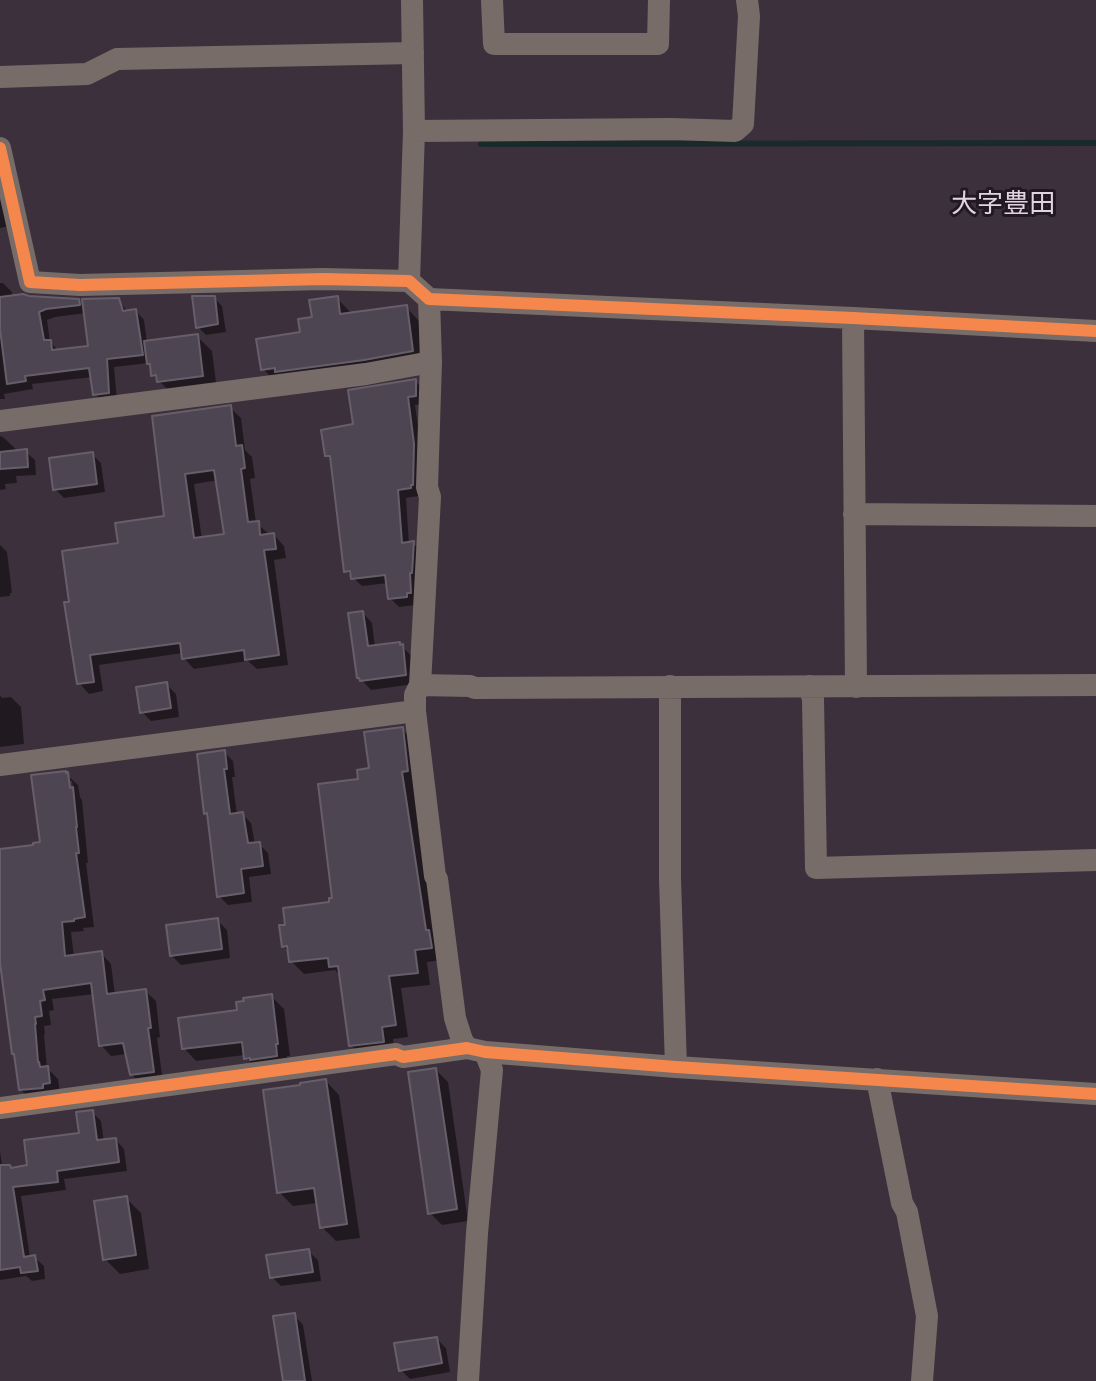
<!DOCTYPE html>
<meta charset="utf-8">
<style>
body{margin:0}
canvas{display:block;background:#3c303c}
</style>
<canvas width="1096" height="1381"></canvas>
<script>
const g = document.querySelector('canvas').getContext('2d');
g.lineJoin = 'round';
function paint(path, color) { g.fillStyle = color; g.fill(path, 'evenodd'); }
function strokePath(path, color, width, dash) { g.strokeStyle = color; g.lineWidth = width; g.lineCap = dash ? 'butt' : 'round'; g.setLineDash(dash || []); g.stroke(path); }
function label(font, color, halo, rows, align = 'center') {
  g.font = font + ' "PT Sans Narrow","Noto Sans JP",sans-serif'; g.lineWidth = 6; g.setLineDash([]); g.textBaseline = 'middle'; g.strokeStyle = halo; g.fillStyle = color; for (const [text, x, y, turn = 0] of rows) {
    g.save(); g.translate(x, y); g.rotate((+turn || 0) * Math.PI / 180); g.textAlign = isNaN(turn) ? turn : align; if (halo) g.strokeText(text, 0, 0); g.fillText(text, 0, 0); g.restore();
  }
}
paint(new Path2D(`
 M0,191l11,35 -11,2z
 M0,283h3l9,9v5l66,4 7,7 33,-8 10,12 8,-1 8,9 3,23 50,-7 15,15 5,39 -43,6 -21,-21 -1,-8 -4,-4 -34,4 3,34 -13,2 -9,-9 -2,-17 -61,7 1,5 -29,5 1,5h-5zM86,313l4,35 -31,3 -9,-9 -3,-22 8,-3z
 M214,298l8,8 4,26 -20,3 -8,-8z
 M337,298l13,14 1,3 55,-8 13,14 6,43 -149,18 -13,-13 40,-36 11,-14z
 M415,381l9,9v14l-9,1 7,49 -3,42 -13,2 3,46 4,-1 9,9 -7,53 -16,2 -9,-9 -2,-15 -26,3 -16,-15 -14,-111 -5,-5 28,-30z
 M230,408l11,10 4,32 7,7 3,21 -5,1 6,44 12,10v3l6,-1 10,11 2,12 -12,2 14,105 -31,4 -9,-8 -54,8 -10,-11 -1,-5 -84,12 4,26 -14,3 -10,-11 -8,-80 49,-58 47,-27 -12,-101zM219,480l7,56 -24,3 -8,-55z
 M0,436l3,1 16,15h7l9,8 1,15 -20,1 1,7 -12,1 1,5 -6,1z
 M92,454l9,9 4,29 -41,6 -9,-9z
 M0,545l7,7 5,41h-2v3l-10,1z
 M363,613l9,10 3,24 24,-3 13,12 2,28 -43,6 -12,-13z
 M166,684l10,10 3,23 -28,4 -9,-9z
 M0,695l2,3 9,-1 10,10 3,37 -24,3z
 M402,729l13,13 28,218 -16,2 3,23 -29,3 7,49 -15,2 2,15 -32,4 -12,-13 -10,-68 -6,-7 -31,4 -13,-13 -1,-8 -7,-7 52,-46 25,-119 11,-11z
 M224,752l9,9 2,16h-3l5,38 5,-1 9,9 4,21h4l9,9 3,21 -22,3 3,25 -24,3 -9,-9 -9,-79 -4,-4z
 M65,773l13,12 2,12 2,3 6,63h-2l8,64 -11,1 1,3 -13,1 3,25 27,-4 10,11 4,31 30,-4 11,10 4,36 -3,1 6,44 -21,3 -11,-11 -4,-20 -16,2 -10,-11 -7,-51 -42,5 2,11 -5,1 2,14 -7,1 1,8h-1l3,34 11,11 2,13 -29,8 -10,-10 -21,-131v-108l42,-7zM67,781h5l2,16 -4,1z
 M217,920l10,10 3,28 -49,7 -9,-9z
 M271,996l13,13 6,47h-3l2,12 -30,3 -13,-13 -1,-3 -49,6 -12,-13 56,-36z
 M436,1070l12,12 20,139 -26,4 -12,-12z
 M326,1081l13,14 21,143 -24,3 -14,-14 -4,-24 -25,3 -14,-14z
 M92,1112l9,9 3,21 12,-2 8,9 3,22 -63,8 2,11 -45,6 9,62h5l9,8 1,13 -13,2 -6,-5 -26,4v-129l3,20 26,-4 52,-32z
 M126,1198l15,15 8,56 -29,5 -15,-15z
 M308,1251l10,9 3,21 -40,5 -9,-9z
 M294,1315l9,10 9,56h-27z
 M437,1339l9,9 4,24 -40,7 -9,-9z`), '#0007');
strokePath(new Path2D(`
 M481,144l615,-1`), '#192a2b', 6);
const building = new Path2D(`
 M23,294l6,2 50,3 1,6 -34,4 -7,3 5,28h7l1,10 36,-4 -6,-47 37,-1 4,13 13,-2 7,46 -36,4 2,34 -16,2 -4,-27 -64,8 1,5 -19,3 -7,-55v-32z
 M192,296h23l3,28 -22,4z
 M338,296l2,18 67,-9 6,46 -49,9 -89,12v-4l-14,2 -5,-31 44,-7 -2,-13 14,-2 -3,-17z
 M198,334l5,42 -46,6 -1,-7 -5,1 -1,-12h-3l-3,-23z
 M416,379v17l-8,1 6,47 -1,41h-2v3l-13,2 4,53 12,-2 -2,32h-2l1,20h-4v4l-19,2 -3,-24 -34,4 -1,-8 -6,1 -14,-116h-5l-4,-26 32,-6 -5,-34z
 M231,405l5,41 6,-1 3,23 -4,1 7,53 11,-1 1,14 14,-2 2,16 -12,1 15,105 -34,5 -1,-10 -62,9 -2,-16 -90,12 4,27 -17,2 -13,-82h5l-7,-51 56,-8 -3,-20 49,-7 -12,-100zM214,470l10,64 -30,4 -9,-64z
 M27,449l1,18 -28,2v-17z
 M93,452l4,32 -44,6 -4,-32z
 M363,611l5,35 32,-4v3l3,-1 3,31 -46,6 -1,-3h-2l-9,-65z
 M167,682l4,26 -31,5 -4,-26z
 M403,727l5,44 -6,1 24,158h3l3,18 -17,2 3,23 -29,3 7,49 -14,2 2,15 -35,4 -11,-80 -9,1 -1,-9 -39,4 -2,-16 -5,1 -3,-22h6l-2,-17 46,-6v-4h3l-14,-114 40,-5 -1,-9 12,-2 -5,-36z
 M225,750l2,19h-3l6,45 13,-2 5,31 12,-1 3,24 -22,3 3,24 -27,4 -10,-84 -3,1 -7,-60z
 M66,771v2l2,-1 2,16 3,-1 4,40h-1l3,26h-3l9,64 -11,2v2l-12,1 3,34 37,-5 5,43 39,-5 5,39h-3l6,44 -24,3 -7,-32 -24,3 -8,-63 -48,7 2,10 -5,1 2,15 -7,1 1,7h-1l3,38h1l1,5 8,-1 2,17 -7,1v4l-24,2 -5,-36h-2l-12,-91v-114l33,-4v-2l7,-1 -9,-67z
 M218,918l4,31 -52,7 -4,-31z
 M272,994l6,50h-2l1,12 -27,4v-2l-6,1 -2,-17 -60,7 -4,-31 59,-8 -1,-8 8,-1 -1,-3z
 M436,1068l21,141 -29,5 -20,-142z
 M326,1079l21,145 -27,4 -6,-40 -37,5 -14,-103 37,-5v-2z
 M93,1110l4,30 19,-2 3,24 -62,9 1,11 -45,5 11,70 11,-2 3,16 -17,2 -1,-6 -20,3v-105h10l1,3 16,-3 -3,-25 55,-7 -3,-21z
 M127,1196l9,59 -33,5 -9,-59z
 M309,1249l4,23 -43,6 -4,-23z
 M295,1313l10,68h-22l-10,-65z
 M437,1337l5,26 -43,8 -5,-28z`);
paint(building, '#4d4551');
strokePath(building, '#665e6a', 2);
strokePath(new Path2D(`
 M492,0l2,44h164l1,-44
 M0,77l87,-3 30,-15 296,-6
 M414,131l257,-2 64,2 8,-7 6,-108 -2,-16
 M0,148l30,134 50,3 243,-6 86,2 20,18 424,19 243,13
 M409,281l5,-150 -2,-131
 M429,299l2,63 -4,125 3,10 -10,188 -5,10v16l20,165 2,3 18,139 7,22 5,8
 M853,318l3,369
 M0,421l366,-47 65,-12
 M854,514l242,2
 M420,685l50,1 5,2 621,-3
 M670,686v193l6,188
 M809,686l4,13 3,169 280,-8
 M0,765l415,-54
 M877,1079l25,124 5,9 20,104 -5,65
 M0,1108l396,-54 7,3 64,-9 18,4 191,15 420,27
 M468,1381l9,-148 15,-163 -7,-18`), '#786c69', 22);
strokePath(new Path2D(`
 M0,148l30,134 50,3 243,-6 86,2 20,18 424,19 243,13
 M0,1108l396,-54 7,3 64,-9 18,4 191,15 420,27`), '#f5874c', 12);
label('26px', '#e1d3e1', '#221822', [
 ["大字豊田",1003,205]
]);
</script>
